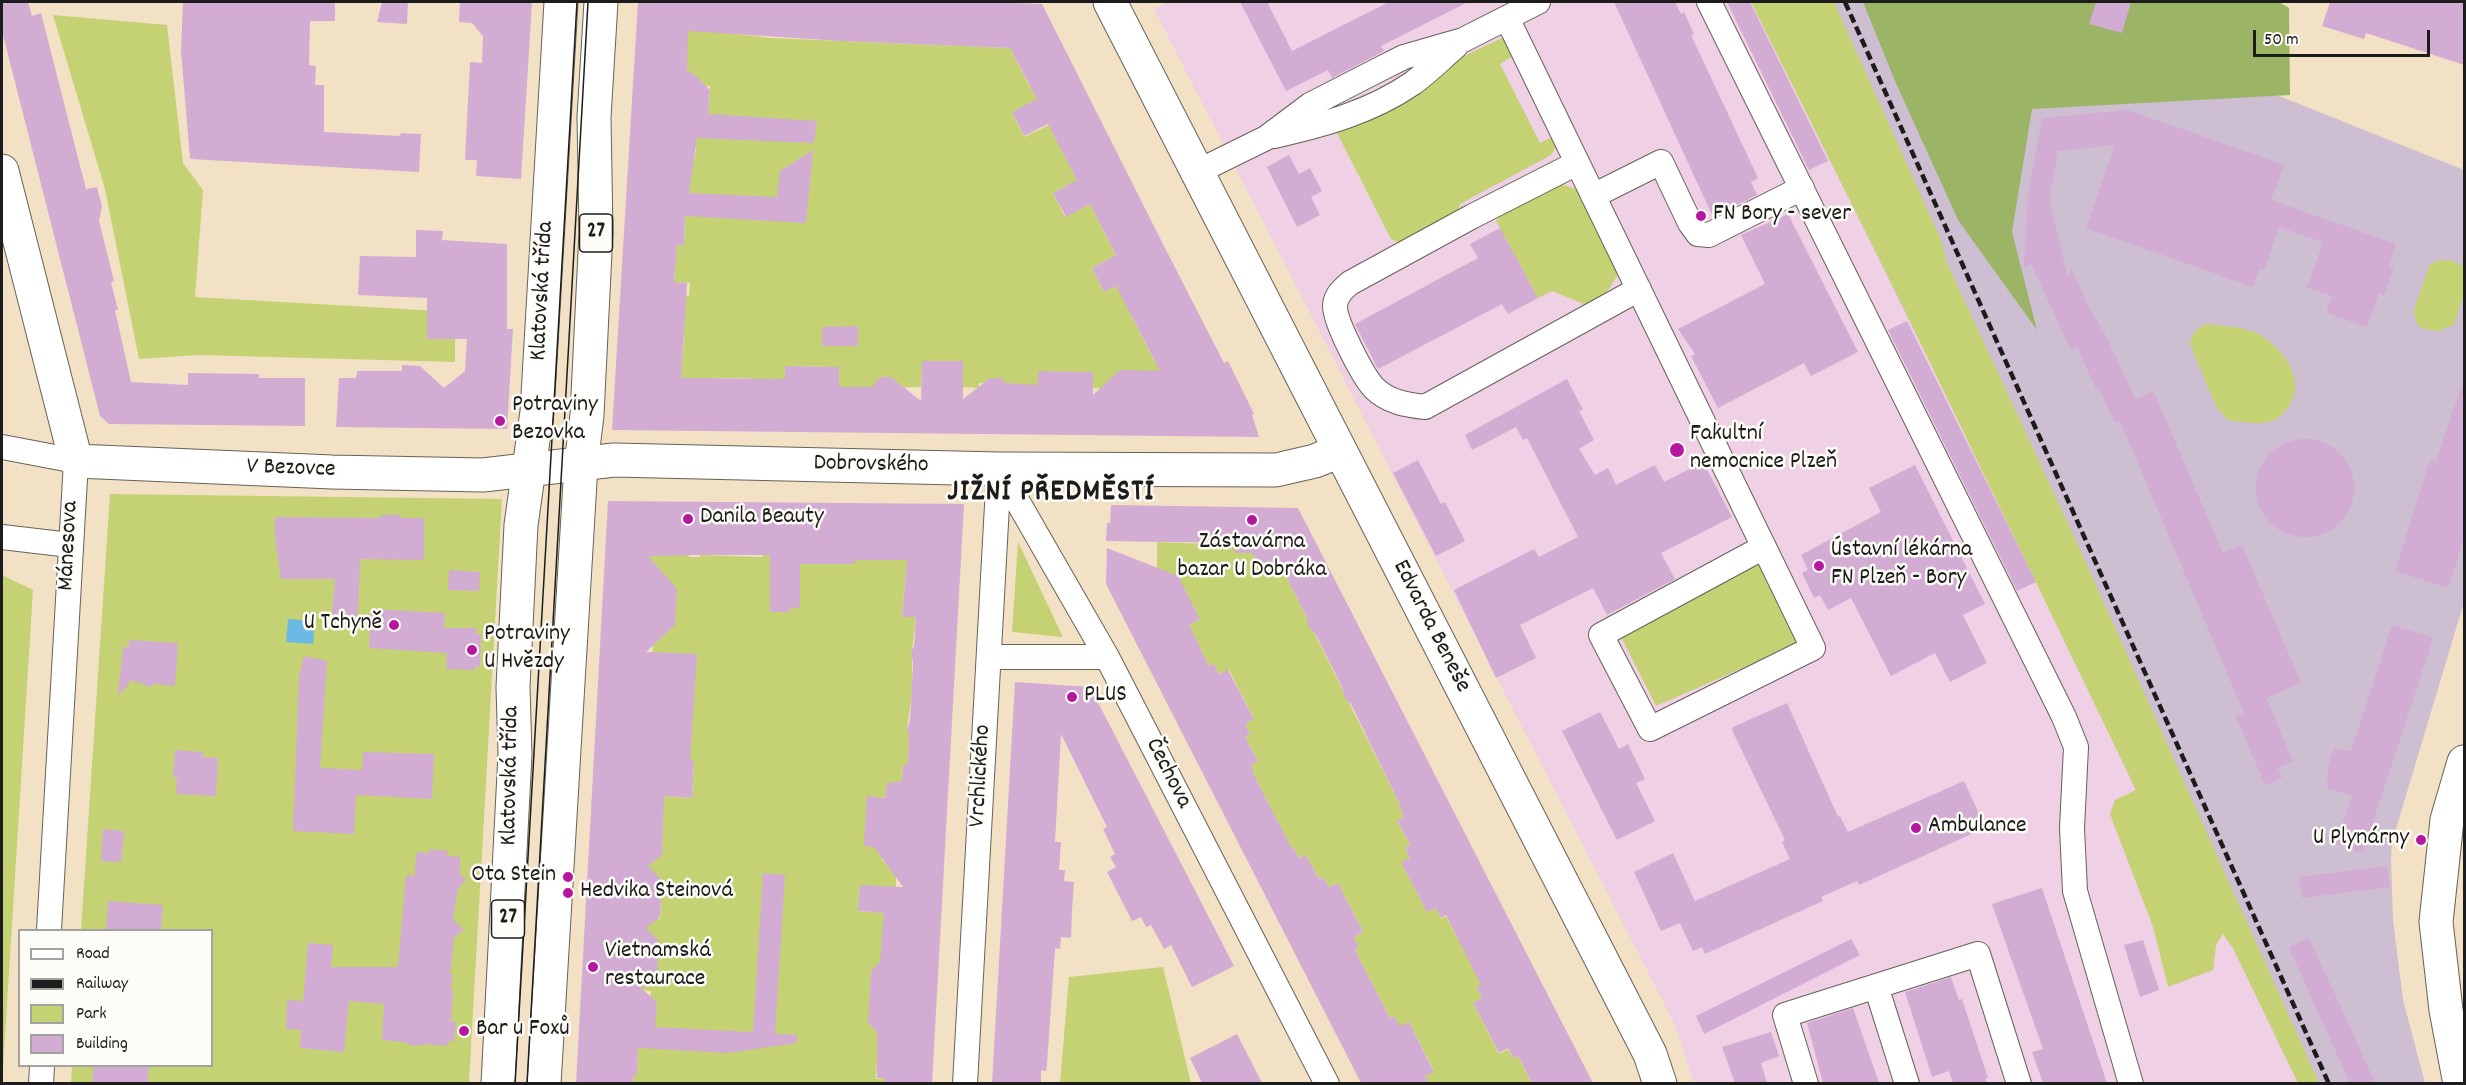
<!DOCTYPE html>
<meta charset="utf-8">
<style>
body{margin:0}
#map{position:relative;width:2466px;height:1085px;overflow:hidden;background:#f3e1c5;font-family:Dekko,sans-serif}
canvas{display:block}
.frame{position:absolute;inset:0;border:3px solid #1c1c1c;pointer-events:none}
.legend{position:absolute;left:18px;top:929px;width:195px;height:138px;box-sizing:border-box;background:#fdfcf7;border:2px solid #a3a29f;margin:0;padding:8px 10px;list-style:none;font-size:18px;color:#1c1c1c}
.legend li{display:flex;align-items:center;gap:12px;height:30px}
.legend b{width:30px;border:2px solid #a3a29f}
.scale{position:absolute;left:2253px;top:30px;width:177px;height:27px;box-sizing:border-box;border:3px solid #1c1c1c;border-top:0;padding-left:8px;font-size:18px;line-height:21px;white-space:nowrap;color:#1c1c1c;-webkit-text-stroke:4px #fdfcf7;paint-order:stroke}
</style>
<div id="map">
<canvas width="2466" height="1085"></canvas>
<div class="frame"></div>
<ul class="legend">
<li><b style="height:8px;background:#fff"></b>Road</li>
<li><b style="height:8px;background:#1c1c1c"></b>Railway</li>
<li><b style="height:16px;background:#c4d274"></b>Park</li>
<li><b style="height:16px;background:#d3acd3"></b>Building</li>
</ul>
<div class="scale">50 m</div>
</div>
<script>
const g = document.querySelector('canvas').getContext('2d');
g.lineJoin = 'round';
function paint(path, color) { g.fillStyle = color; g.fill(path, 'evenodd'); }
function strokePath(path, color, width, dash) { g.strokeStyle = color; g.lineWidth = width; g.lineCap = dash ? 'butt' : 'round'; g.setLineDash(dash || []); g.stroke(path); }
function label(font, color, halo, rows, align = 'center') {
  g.font = font + ' Dekko,sans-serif'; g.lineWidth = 5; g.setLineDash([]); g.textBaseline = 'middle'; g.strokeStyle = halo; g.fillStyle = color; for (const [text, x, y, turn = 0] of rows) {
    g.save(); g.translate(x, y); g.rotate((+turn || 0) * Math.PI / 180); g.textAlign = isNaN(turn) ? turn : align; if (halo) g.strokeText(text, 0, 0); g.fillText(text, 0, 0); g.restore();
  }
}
paint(new Path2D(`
 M1169,2h583l157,317 228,471 -12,7 108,151 65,135h-604l-19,-58 -521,-1016z`), '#efd0e5');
paint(new Path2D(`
 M1752,2h132l238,31 342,137v432l-72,240 -1,16 2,62 10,80 22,83h-127l-65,-135 -108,-152 11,-6 -98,-209z`), '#cdbed2');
paint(new Path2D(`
 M1751,2h83l107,238 6,23 131,282 241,538h-21l-65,-135 -10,-14 -7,11 -3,25 -45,17 -15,-60 -43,-113 5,-14 21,-10 -227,-471z
 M53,15l114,10 16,138 20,27 -8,107 260,15v50l-257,-7 -59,4 -34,-170z
 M679,27l92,11 239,10 20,39 6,-3 6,13 -30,15 12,25 25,-12 29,55 -25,13 12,24 31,-16 1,17 19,37 -24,13 12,24 30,-15 -3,38 24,47 22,9 -68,18 -18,-1 -53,-16 2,15 -27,1v-5h-34v5l-16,-1 -41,-25 -1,25 -82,2v-18l-3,-4 -51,-1v27l-36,-15h-34l-1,11 -58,-15 27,-20 1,-26 -10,-33 15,1 1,-13 -16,-1 1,-10 -7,-1 9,-26h7l1,-23 -12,-1 20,-63 2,-1 1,-10 -8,-1 21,-41 1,-19h-7v-4l-11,-1 -5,-9z
 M1504,37l11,18 -15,9 40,79 16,-8 1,10 -6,10 -91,49 -3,12 -54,28 -12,-5 -57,-112 101,-57z
 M1561,184l17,6 41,83 -12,19 -18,14 -37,-15 -14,7 -42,-77 9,-14z
 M2450,260l14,6v28l-10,31 -16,6 -17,-3 -5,-6 -2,-12 15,-44 7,-5z
 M2207,324c13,2 28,2 41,6 28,8 60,46 42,74 -4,6 -9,13 -16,16 -15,6 -31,2 -46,0l-11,-12 -27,-63c2,-12 5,-16 17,-21z
 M110,494l392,5 -33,584 -398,1 1,-18h140v-136h-131z
 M1018,542l45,95 -51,-5z
 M1157,542l78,3 20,8 21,3 124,249 -1,1 5,11 -7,4 13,24 -5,3 5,10 -8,5 25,49 9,-4 5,11 5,-3 12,23 7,-3 16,49 -4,3 5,10 -9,5 26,51 9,-5 5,9 5,-2 12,24 8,-3 3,6h-112l-4,-7 9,-5 -25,-49 -9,6 -6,-12 -4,2 -35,-68 4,-3 -5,-10 9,-5 -25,-49 -9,4 -6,-10 -4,2 -13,-24 -7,3 -5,-10 -2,2 -37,-73 -4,-12 7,-4 -13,-24 5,-3 -5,-10 9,-5 -25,-49 -10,4 -5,-10 -5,2 -12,-24 -18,-11 21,-12 -7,-13 -36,-27z
 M764,547l52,17h39v-14l36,-1 40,22 -25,-1 -4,46 14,1 -4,34v40l-5,38 2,7 -1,30 -5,-1 -1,16 -10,17 -25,-1 21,51 -5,5 -1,7 14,9v23l-36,-6 -2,25 26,2 10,58h-23l-2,53 22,2 -13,18 -2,35 9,-1 -1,5h-251l1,-8h3l1,-25 -4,-1 16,-48 1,-10 -23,-2v-11l28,3 1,-17 -25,-48 28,3 1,-17 -14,-1 14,-4 1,-17 -28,-3v-22l27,1 2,-14 -11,-2 1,-7 10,1v-38l29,2 2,-37 -31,-2 -11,-98 1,-15 -6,-1 7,-83 -10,-1 4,-8 3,3h6l4,-4 24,1 5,4h10v-2l63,2z
 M1761,556l39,87 -144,63 -35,-69z
 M2,575l31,15 -31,494z
 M1163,967l28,116h-131l9,-106z`), '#c4d274');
paint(new Path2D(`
 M1863,2h416l10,6 1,87 -258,14 -20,123 25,98 -79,-110 -63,-139z`), '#9bb466');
paint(new Path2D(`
 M288,619l27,2 -2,23 -27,-2z`), '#6abae5');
paint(new Path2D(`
 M2,2h26l4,14 9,-3 45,176 11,-2 5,19 -3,15 15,60 -3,1 7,28h-3l16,72 57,3v-12l71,1v4h46v48l-196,-2 -9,-8 -98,-385z
 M183,2h152v19h-25l-1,44 7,1 -1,19h9v47l76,4 1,-3 20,1 -2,38 -229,-13 -9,-108z
 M382,2h26l-1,22 -30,-2z
 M460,2h72l-11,177 -45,-3 1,-16h-12l5,-98 12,1 1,-27 -11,-13 -13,-1z
 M638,2h354l50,2 124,246 58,113 4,-2 26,53 -2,1 7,22 -647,-7zM688,31l153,10 169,7 27,51 -25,13 12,24 24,-12 29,56 -24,13 13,24 24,-13 26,51 -24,13 12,24 12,-6 44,85 -40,-1 -27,25v-23l-55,-1v14l-33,-2 -3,-5h-12l-27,21v-38h-41l-1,40 -30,-24h-11l-8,10h-33v-20l-54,-1v13l-104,-1 6,-95 -13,-1 3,-37h7l1,-29 121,7 7,-73 -33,21 -3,26 -88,-4 8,-55 117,5 3,-22 -109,-7 2,-24 -17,-17 -6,-1z
 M1240,2h27l25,49 97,-49h79l-87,44 3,5 -52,27 -4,-8 -42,21z
 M1614,2h61l6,12 3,-2 10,22 -3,1 67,143 -7,4 6,13 -44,22z
 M1727,2h23l78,159 -19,9z
 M2096,2h35l-9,31 -33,-9z
 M2330,2h134v63l-98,-32 -2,6 -42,-13z
 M2128,110l156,55 -13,35 125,44 -7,22 5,2 -10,27 -5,-2 -12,34 -41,-14 6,-17 -25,-8 16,-46 -44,-15 -15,43 -5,-1 -6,18 -167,-59 29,-83 -57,6 -9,50 19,77 3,-10 18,40 16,26 30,65 18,-7 2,3 68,158 19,-8 59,138 -35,15 27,63 -15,7 4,10 -17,7 -29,-69 8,-3 -124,-292 -5,2 -16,-35 -3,1 -19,-42 -6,3 -40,-86 -7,4 4,-72 14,-78z
 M1289,155l10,19 11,-6 12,23 -11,6 9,18 -23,12 -30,-60z
 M1788,214l70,138 -47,24 -7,-13 -86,45 -27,-52 4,-2 -17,-25 87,-45 -24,-49z
 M1500,228l38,70 -30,16 -6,-10 -124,65 -23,-45 123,-66 -8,-14z
 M416,230l27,1 -1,9 65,4v85h6l-6,100 -171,-2 3,-49h17l1,-7h45v-6l18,1 24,22 21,-17 2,-32h-40v-41l-69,-3 2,-39 56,1z
 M1907,321l129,261 -19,9 -129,-261z
 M858,326v20h-36v-19z
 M1567,379l16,31 -4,1 15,29 -15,9 16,26 13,-7 8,17 39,-20 9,17 39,-20 29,55 -71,36 14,26 -68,36 -14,-27 -73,37 16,33 -40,20 -42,-88 80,-41 5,8 39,-20 -51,-99 -4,2 -7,-13 -44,23 -7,-15z
 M2461,386l3,1v151l-16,50 -53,-17 35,-111 6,2z
 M2256 488a49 49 0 1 1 98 0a49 49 0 1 1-98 0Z
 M1418,460l23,44 4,-2 20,39 -29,15 -43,-83z
 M1915,465l70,139 -22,11 24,48 -37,19 -15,-29 -44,23 -40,-78 -23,12 -8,-15 -6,3 -12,-25 6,-3 -7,-15 80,-43 -12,-24z
 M608,501l356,3 -32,579h-48l1,-5h-8v-46l-9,-9 3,-52 9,-9 4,-49 -26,-2 2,-26 43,2 -29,-40 -10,-1 3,-50 18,2 2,-15 15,-2 1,-16h5l1,-27 -2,-9 3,-9 3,-57 -2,-10 3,-8 2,-28h-14l5,-57h-52v4h-55v44h-10v4h-20v-57h-70l-52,1 29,33 -2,36 -29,27 51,2 -7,106h4l-2,38 -28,-2 -2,59 -14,11 14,14 -2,37 -14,11 13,13 -2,37 -16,10 16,14 -2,25 98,5 10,-159 22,2 -10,159 22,1v8l-70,10 -89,-5 -1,27h-3l-1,8h-57z
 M1111,505l187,3 295,575h-61l-14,-27 -5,2 -5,-10 -9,5 -26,-50 9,-5 -5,-10 4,-3 -35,-70 -5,3 -5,-10 -9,4 -26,-50 9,-4 -5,-10 5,-3 -13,-25 7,-3 -5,-11 1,-1 -49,-101 -6,-5 -3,-12 -26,-52 -8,-9 -1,-8 -28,-56h-22l-4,-9h-18v-10l-129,-2 1,-18h3z
 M381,515h20v3h23v42l-64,-1 -2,57 -26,-2 3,-35h-54l-6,-41v-21l106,1z
 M1107,548l71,28 22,43 -11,6 20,41 5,-2 5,10 9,-4 26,49 -9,5 5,10 -5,3 13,24 -7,4 4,12 37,72 2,-1 5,10 7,-3 13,24 4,-2 6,10 9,-4 25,49 -9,5 5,10 -4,3 35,68 4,-2 6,10 9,-4 25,50 -9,4 4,7h-68l-255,-499z
 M449,570l31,2 -1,19 -31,-1z
 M371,609l74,4 -1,15h33l-1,6h5l-1,33 -5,-1v4l-29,-1 1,-16 -78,-5z
 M2392,625l41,13 -70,215 -27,-9 16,-48 -25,-8 1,-21 6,-19 17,3z
 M129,640l49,3 -3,43 -21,-2 -4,3 -18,-7 -14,16 5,-49h6z
 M304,656l23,5 -7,107 42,2 1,-18 71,2 -2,45 -76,-4 -2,39 -61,-3 6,-154z
 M1015,682l75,5 144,279 -42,21 -21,-42 -7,4 -13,-24 -5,2 -5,-10 -9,4 -25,-49 9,-5 -6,-10 5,-3 -12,-25 4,-2 -46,-93 -6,108h6l-2,28h6l-1,11 10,1 -2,28 -1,28 -10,-1 -1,12 -5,-1 -8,116 -1,7 -5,-1v13h-49z
 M1787,703l51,114 2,-1 8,16 116,-51 18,39 -9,5 3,7 -117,53 -2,-4 -36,16 2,4 -118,53 -3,-7 -9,4 -13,-28 -19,8 -27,-59 39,-19 22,48 95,-42 -8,-17 3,-2 -53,-110 1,-3z
 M1600,712l19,37 9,-5 17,35 -9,4 19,38 -38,19 -55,-109z
 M175,750l28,2 -1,5 16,1 -2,38 -40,-2 1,-17h-4z
 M103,829l21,2 -3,31 -20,-1z
 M430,849l18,2 -1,5 13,1v17l6,6 -8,8 -5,31 11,11 -10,7 -4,37h3l-2,16h2l-2,32h5l-2,19h-6l-1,5 -21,-2 -12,2 -11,-4 -21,-2 2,-36 -35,-3 -5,51 -44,-4 1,-18 -15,-1 1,-29 16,1 5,-58 25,2 -2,22h67l8,-92 8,1 3,-24 12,1z
 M2387,866l3,21 -88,11 -3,-21z
 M2042,888l65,195h-64l-11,-31 11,-3 -51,-145z
 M108,901l55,4 -2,25h-55z
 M2309,938l30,65 36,80h-25l-55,-122 -6,-14z
 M1851,939l9,16 -156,79 -8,-18z
 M2143,940l16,50 -19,7 -16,-52z
 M1951,977l8,23 3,-1 26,79 -3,1 2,4h-34l-4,-12 -17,6 -27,-85z
 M1853,1008l26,75h-56l-16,-60z
 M1771,1032l8,24 -18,7 6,20h-32l-13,-36z
 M1237,1034l25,49h-60l-12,-25z
 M94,1065h55l-1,18h-56z`), '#d3acd3');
const street = new Path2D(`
 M1709,2l355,715 12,30 -4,81 3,63 56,193
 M1507,18l250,515 7,14 49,101 -163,81 -49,-94 163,-88
 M1274,136c49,-11 97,-24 139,-53 15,-11 28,-24 42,-36
 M1577,163l-106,54 -121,66c-7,6 -14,12 -15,22 -1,16 28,71 39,83 14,14 33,17 51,19l214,-118
 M1197,172l69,-34 44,-33 72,-37 22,-11 59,-17 75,-38
 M1593,196l68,-34 29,61 8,11 11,1 93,-47
 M2,447l74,14 -27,469
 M999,469l108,188 220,427
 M2,537l68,8
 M989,657h118
 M1876,986l31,98
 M41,1084l1,-18
 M965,1084l34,-615
 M1806,1084l-21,-69 193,-61 41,130`);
const secondary = new Path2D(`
 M1110,2l540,1052 10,30
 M2,171l74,290 256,11 151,3 131,-15 385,9 277,1 39,-9 24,-10
 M2460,1084l-14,-74 -10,-88 11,-102 17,-58`);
const primary = new Path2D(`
 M498,1084l17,-330 -2,-67 8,-162 16,-113 24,-410
 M544,1084l37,-619 6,-50 9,-183 -2,-115 7,-115`);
strokePath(street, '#676157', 26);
strokePath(secondary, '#676157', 35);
strokePath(primary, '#676157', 35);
strokePath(street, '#fff', 24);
strokePath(secondary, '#fff', 33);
strokePath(primary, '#fff', 33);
strokePath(new Path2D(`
 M515,1084l62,-1082
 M527,1084l61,-1082`), '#1c1c1c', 1.5);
strokePath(new Path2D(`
 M1845,2l484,1082`), '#1c1c1c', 4.5, [9, 4.5]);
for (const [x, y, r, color] of [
 [1701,216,6,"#b5179e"],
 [500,421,6,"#b5179e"],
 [1677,450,8,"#b5179e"],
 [688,519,6,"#b5179e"],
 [1252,520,6,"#b5179e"],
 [1819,566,6,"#b5179e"],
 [394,625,6,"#b5179e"],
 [472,650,6,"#b5179e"],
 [1072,697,6,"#b5179e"],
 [1916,828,6,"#b5179e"],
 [2421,840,6,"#b5179e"],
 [568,877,6,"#b5179e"],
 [568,893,6,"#b5179e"],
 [593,967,6,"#b5179e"],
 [464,1031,6,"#b5179e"]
]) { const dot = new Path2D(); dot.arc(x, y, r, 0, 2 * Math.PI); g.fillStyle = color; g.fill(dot); strokePath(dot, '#fdfcf7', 2); }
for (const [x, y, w] of [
 [596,233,33],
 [508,919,33]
]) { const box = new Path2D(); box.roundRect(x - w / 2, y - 19, w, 38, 4.5); g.fillStyle = '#fdfcf7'; g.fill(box); strokePath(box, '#1c1c1c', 1.5); }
label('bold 22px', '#1c1c1c', null, [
 ["27",596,233],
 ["27",508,919]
]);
label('24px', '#1c1c1c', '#fdfcf7', [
 ["FN Bory - sever",1713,216],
 ["Potraviny",512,407],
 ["Bezovka",512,435],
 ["Fakultní",1690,436],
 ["nemocnice Plzeň",1690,464],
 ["Danila Beauty",700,519],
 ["Zástavárna",1252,544,"center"],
 ["bazar U Dobráka",1252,572,"center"],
 ["Ústavní lékárna",1831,552],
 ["FN Plzeň - Bory",1831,580],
 ["U Tchyně",382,625,"right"],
 ["Potraviny",484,636],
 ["U Hvězdy",484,664],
 ["PLUS",1084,697],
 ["Ambulance",1928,828],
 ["U Plynárny",2409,840,"right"],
 ["Ota Stein",556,877,"right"],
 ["Hedvika Steinová",580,893],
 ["Vietnamská",605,953],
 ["restaurace",605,981],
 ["Bar u Foxů",476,1031]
], 'left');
label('24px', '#1c1c1c', '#fdfcf7', [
 ["Klatovská třída",544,291,-87],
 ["Dobrovského",871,466,1],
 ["V Bezovce",291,470,2],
 ["Mánesova",70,546,-87],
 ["Edvarda Beneše",1430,627,63],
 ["Čechova",1167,774,63],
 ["Klatovská třída",512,776,-89],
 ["Vrchlického",982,776,-87]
]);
g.letterSpacing = '1.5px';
label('bold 30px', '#1c1c1c', '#fdfcf7', [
 ["JIŽNÍ PŘEDMĚSTÍ",1051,495]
]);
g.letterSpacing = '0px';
</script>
